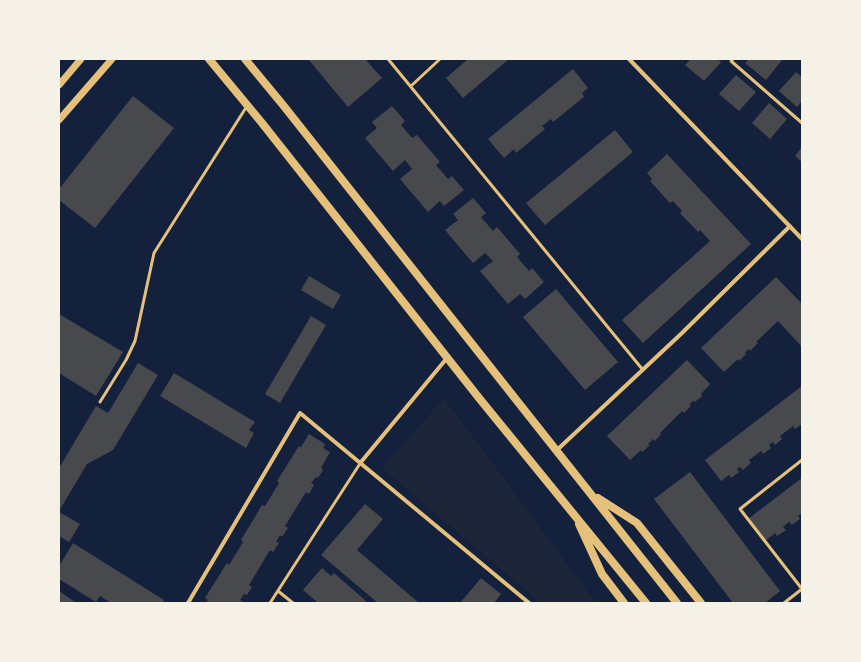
<!DOCTYPE html>
<style>
body{margin:0}
#map{position:relative;width:861px;height:662px;overflow:hidden;background:#14213d;font-family:Lato,sans-serif}
canvas{display:block}
.frame{position:absolute;inset:0;border:60px solid #f6f1e7;pointer-events:none}
</style>
<div id="map">
<canvas width="861" height="662"></canvas>
<div class="frame"></div>
</div>
<script>
const g = document.querySelector('canvas').getContext('2d');
g.lineJoin = 'round';
function paint(path, color) { g.fillStyle = color; g.fill(path, 'evenodd'); }
function strokePath(path, color, width, dash) { g.strokeStyle = color; g.lineWidth = width; g.lineCap = dash ? 'butt' : 'round'; g.setLineDash(dash || []); g.stroke(path); }
paint(new Path2D(`
 M444,398l152,205h-55l-159,-135z`), '#1d2539');
paint(new Path2D(`
 M308,59h57l17,19 -34,29z
 M468,59h41l-46,39 -17,-20z
 M691,59h26l4,3 -17,19 -19,-16z
 M749,59h32l1,1 -16,20 -21,-17z
 M573,69l15,19 -6,5 2,4 -31,25 -2,-3 -9,7 3,3 -29,24 -2,-4 -10,9 -16,-19z
 M796,72l6,5v24l-5,6 -18,-16z
 M736,75l20,17 -17,19 -20,-17z
 M133,96l41,32 -79,100 -36,-28v-11z
 M769,103l18,16 -17,20 -18,-16z
 M392,106l13,15 -4,4 11,13 5,-3 23,27 -4,3 12,14 4,-3 12,14 -20,16 -4,-5 -12,11 -28,-33 12,-10 -7,-9 -12,11 -28,-33 12,-10 -5,-6z
 M615,130l18,22 -88,73 -19,-22z
 M802,147v15l-7,-6z
 M667,154l84,90 -108,99 -21,-23 88,-79 -10,-11 -2,2 -18,-19 2,-2 -9,-10 -3,2 -20,-22 2,-2 -5,-6z
 M473,198l13,15 -5,4 12,14 4,-4 23,27 -3,3 12,14 3,-3 12,14 -19,17 -5,-5 -12,10 -28,-33 13,-10 -8,-8 -12,10 -28,-33 13,-10 -5,-6z
 M309,276l32,19 -8,14 -32,-19z
 M776,277l26,27v43l-24,-26 -22,21 2,1 -8,8 -1,-2 -4,3 1,2 -7,7 -1,-2 -14,13 -23,-24z
 M556,289l62,73 -33,28 -62,-73z
 M59,314l64,38 -27,44 -37,-23z
 M311,316l15,9 -46,78 -15,-9z
 M687,360l23,24 -9,10 1,2 -7,6 -2,-1 -4,4 2,1 -7,7 -2,-2 -22,22 1,1 -6,7 -2,-2 -5,5 2,1 -8,7 -1,-2 -11,10 -23,-24z
 M138,363l20,12 -45,75 -26,14 -28,47v-43l37,-62 12,7z
 M174,373l81,49 -6,8 5,3 -8,15 -86,-52z
 M802,386v38l-7,5 -2,-3 -13,10 2,3 -7,6 -2,-3 -4,3 2,3 -8,6 -2,-3 -12,9 2,3 -8,7 -3,-3 -3,2 2,3 -8,6 -2,-3 -8,6 -16,-21z
 M309,434l16,10 -2,4 7,4 -9,16 2,2 -5,8 -2,-1 -5,6 3,2 -5,9 -3,-2 -21,34 3,2 -6,9 -2,-2 -4,7 3,1 -6,9 -3,-2 -21,35 3,2 -5,8 -3,-1 -4,6 3,2v1h-37l2,-3 -3,-2 22,-35 2,2 14,-23 -2,-2 21,-35 3,1 14,-23 -2,-2 22,-35 2,1z
 M690,472l90,119 -15,12h-32l-79,-104z
 M802,478v35l-4,3 2,3 -8,6 -3,-3 -6,5 3,3 -9,6 -2,-3 -10,8 -17,-22z
 M365,504l18,15 -26,31 62,53h-41l-57,-48z
 M59,512l21,12 -11,18 -10,-6z
 M73,543l91,57 -2,3h-51l-11,-7 -4,6 -37,-23v-13z
 M322,568l9,8 3,-3 32,28 -2,2h-48l1,-1 -14,-12z
 M481,578l20,16 -7,9h-34z
 M59,591l16,11 -1,1h-15z`), '#48494c');
strokePath(new Path2D(`
 M388,59l255,311
 M733,59l-2,2 71,62
 M411,86l29,-27
 M100,402l26,-42 9,-19 19,-88 93,-147
 M802,460l-62,49 62,80
 M278,591l15,12
 M270,603l91,-141
 M784,603l18,-14`), '#e5c07b', 3);
strokePath(new Path2D(`
 M629,59l173,180
 M557,450l125,-117 108,-107
 M361,462l86,-104
 M188,603l112,-190 229,190`), '#e5c07b', 4);
strokePath(new Path2D(`
 M59,85l22,-26
 M59,120l53,-61`), '#e5c07b', 7);
strokePath(new Path2D(`
 M209,59l53,64 217,275 167,205
 M245,59l38,46 394,498
 M598,498l39,25 64,80
 M579,524l23,50 22,29`), '#e5c07b', 8);
</script>
